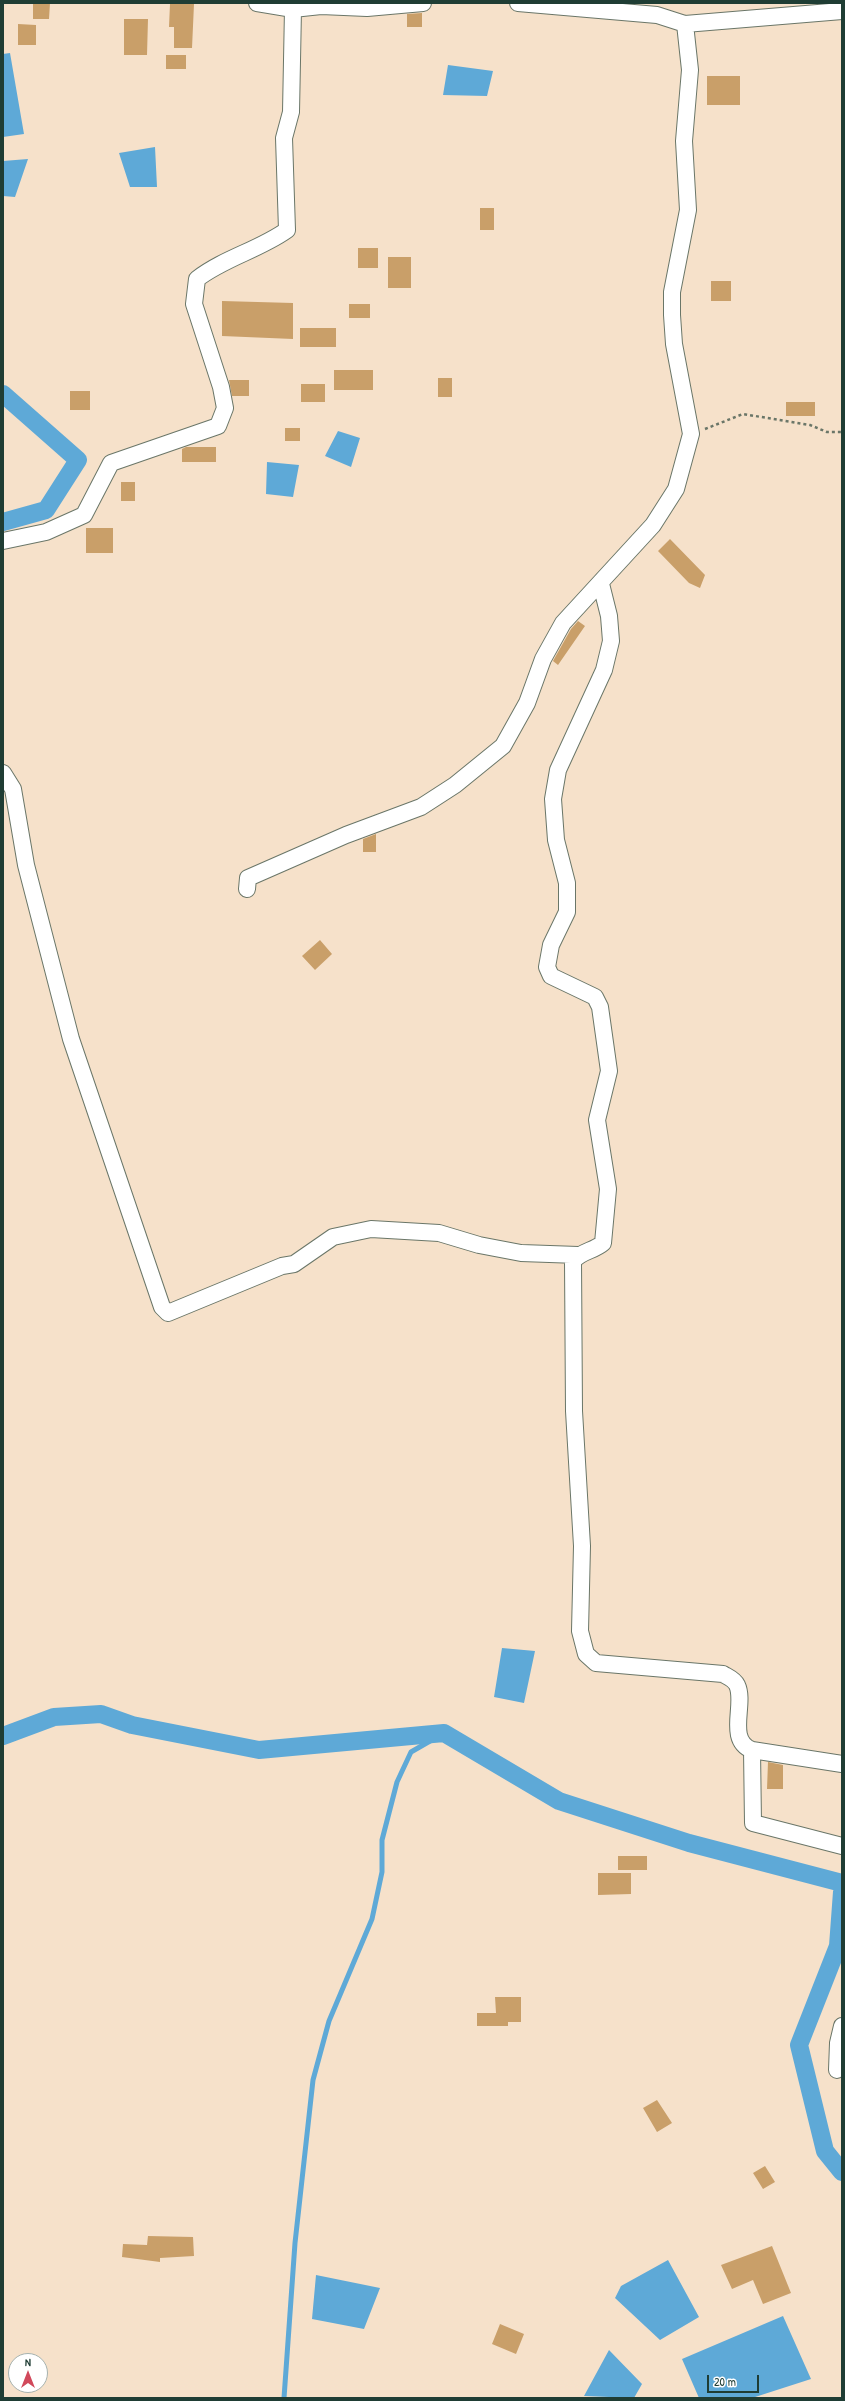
<!DOCTYPE html>
<style>
body{margin:0}
#map{position:relative;width:845px;height:2401px;overflow:hidden;background:#f6e1ca;font-family:"Patrick Hand",sans-serif}
canvas{display:block}
.frame{position:absolute;inset:0;border:4px solid #1f3d34;pointer-events:none}
.north{position:absolute;left:8px;top:2353px;width:40px;height:40px;box-sizing:border-box;background:#fff;border:1px solid #a5b1ae;border-radius:50%;rotate:0deg;font-size:11px;font-weight:700;line-height:16px;text-align:center;color:#1f3d34}
.north::after{content:'';display:block;margin:auto;width:14px;height:18px;background:#d1495b;clip-path:polygon(50% 0,100% 100%,50% 72%,0 100%)}
.scale{position:absolute;left:707px;top:2375px;width:52px;height:18px;box-sizing:border-box;border:2px solid #1f3d34;border-top:0;padding-left:5px;font-size:12px;line-height:14px;white-space:nowrap;color:#1f3d34;-webkit-text-stroke:3px #fff;paint-order:stroke}
</style>
<div id="map">
<canvas width="845" height="2401"></canvas>
<div class="frame"></div>
<div class="north">N</div>
<div class="scale">20 m</div>
</div>
<script>
const g = document.querySelector('canvas').getContext('2d');
g.lineJoin = 'round';
function paint(path, color) { g.fillStyle = color; g.fill(path, 'evenodd'); }
function strokePath(path, color, width, dash) { g.strokeStyle = color; g.lineWidth = width; g.lineCap = dash ? 'butt' : 'round'; g.setLineDash(dash || []); g.stroke(path); }
paint(new Path2D(`
 M10,53l14,81 -21,3v-83z
 M448,65l45,6 -6,25 -44,-1z
 M155,147l2,40h-27l-11,-34z
 M28,159l-13,38 -12,-1v-35z
 M338,431l22,7 -9,29 -26,-11z
 M267,462l32,3 -6,32 -27,-3z
 M502,1648l33,3 -11,52 -30,-6z
 M668,2260l31,57 -39,23 -45,-42 6,-12z
 M316,2275l64,13 -16,41 -52,-10z
 M783,2316l28,63 -59,19h-53l-17,-39z
 M609,2350l33,34 -8,14 -50,-2z`), '#5ea9d7');
strokePath(new Path2D(`
 M284,2398l11,-155 18,-163 16,-59 43,-102 10,-47v-32l15,-58 14,-30 33,-19`), '#5ea9d7', 5);
strokePath(new Path2D(`
 M3,394l75,66 -32,50 -43,12
 M3,1736l51,-19 47,-3 31,11 127,25 185,-17 115,68 130,42 153,40
 M842,1892l-4,54 -39,99 26,106 17,21`), '#5ea9d7', 18);
paint(new Path2D(`
 M33,3h17l-1,16h-16z
 M170,4h24l-2,44h-18v-21h-5z
 M422,13v14h-15v-13z
 M124,19h24l-1,36h-23z
 M18,24l18,1v20h-18z
 M166,55h20v14h-20z
 M707,76h33v29h-33z
 M480,208h14v22h-14z
 M358,248h20v20h-20z
 M388,257h23v31h-23z
 M711,281h20v20h-20z
 M222,301l71,2v36l-71,-3z
 M349,304h21v14h-21z
 M300,328h36v19h-36z
 M334,370h39v20h-39z
 M438,378h14v19h-14z
 M229,380h20v16h-17z
 M301,384h24v18h-24z
 M70,391h20v19h-20z
 M786,402h29v14h-29z
 M285,428h15v13h-15z
 M186,447h30v15h-34v-13z
 M121,482h14v19h-14z
 M86,528h27v25h-27z
 M670,539l35,36 -5,13 -11,-5 -31,-32z
 M578,621l7,5 -27,39 -5,-4 18,-32z
 M376,834v18h-13v-13z
 M320,940l12,14 -17,16 -13,-14z
 M768,1762l15,3v24h-16z
 M618,1856h29v14h-29z
 M598,1873h33v21l-33,1z
 M495,1997h26v25h-13v4h-31v-13h19z
 M657,2100l15,23 -15,9 -14,-24z
 M765,2166l10,16 -12,7 -10,-16z
 M148,2236l45,1 1,19 -34,2v4l-38,-5 1,-13 24,1z
 M772,2246l19,47 -28,11 -10,-24 -21,9 -11,-24z
 M500,2324l24,10 -8,20 -24,-10z`), '#c99f69');
const minor = new Path2D(`
 M257,3l36,6
 M370,3l-3,5 56,-5
 M685,24l157,-13
 M3,541l43,-9 38,-17 27,-52 107,-37 7,-18 -4,-21 -27,-83 3,-25c27,-21 62,-29 90,-49l-3,-92 7,-26 2,-103 28,-3 46,2
 M601,584l8,32 2,25 -7,29 -46,100 -5,29 3,41 11,43v29l-16,33 -4,22 4,9 44,21 5,10 9,64 -12,49 11,69 -5,54c-9,8 -22,8 -30,18l1,150 8,135 -2,85 6,23 10,9 127,11c5,3 11,5 14,11 9,19 -11,55 15,65
 M3,773l10,16 13,76 45,174 91,268 6,6 114,-47 12,-2 39,-27 38,-8 68,4 40,12 42,8 57,2
 M247,889l1,-11 98,-43 75,-28 34,-22 48,-39 24,-43 16,-44 20,-36 90,-98 23,-36 15,-55 -17,-90 -2,-29v-23l16,-82 -4,-69 6,-71 -5,-46 -28,-9 -139,-12
 M842,1764l-90,-14 1,73 89,23
 M837,2070l1,-27 4,-17`);
strokePath(minor, '#6a7668', 18);
strokePath(new Path2D(`
 M705,429l38,-15 67,11 17,7h15`), '#6a7668', 2.5, [3, 3]);
strokePath(minor, '#fff', 16);
</script>
